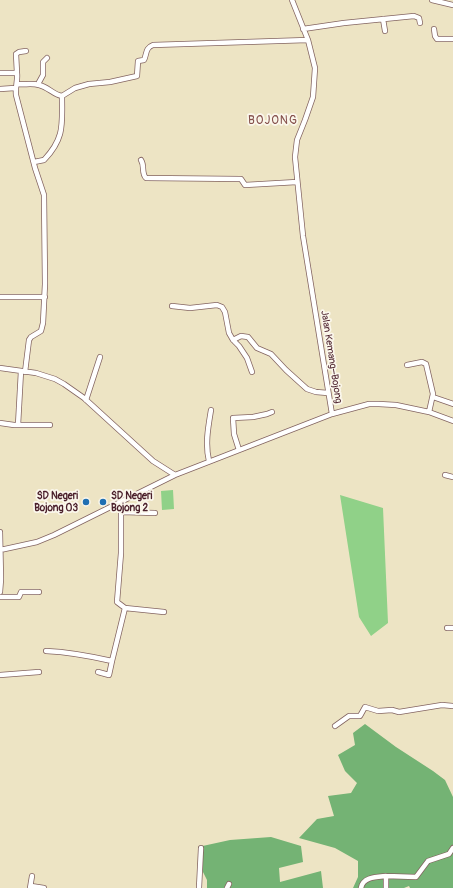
<!DOCTYPE html>
<meta charset="utf-8">
<style>
body{margin:0}
canvas{display:block;background:#ede4c4}
</style>
<canvas width="453" height="888"></canvas>
<script>
const g = document.querySelector('canvas').getContext('2d');
g.lineJoin = 'round';
function paint(path, color) { g.fillStyle = color; g.fill(path, 'evenodd'); }
function strokePath(path, color, width, dash) { g.strokeStyle = color; g.lineWidth = width; g.lineCap = dash ? 'butt' : 'round'; g.setLineDash(dash || []); g.stroke(path); }
function label(font, color, halo, rows, align = 'center') {
  g.font = font + ' Pangolin,sans-serif'; g.lineWidth = 3.5; g.setLineDash([]); g.textBaseline = 'middle'; g.strokeStyle = halo; g.fillStyle = color; for (const [text, x, y, turn = 0] of rows) {
    g.save(); g.translate(x, y); g.rotate((+turn || 0) * Math.PI / 180); g.textAlign = isNaN(turn) ? turn : align; if (halo) g.strokeText(text, 0, 0); g.fillText(text, 0, 0); g.restore();
  }
}
paint(new Path2D(`
 M173,490l1,19 -12,1 -1,-19z
 M340,495l43,13 5,115 -17,13 -12,-19z`), '#90d188');
paint(new Path2D(`
 M365,724l31,23 37,24 12,9 8,17v91h-43l-1,-2 -5,2h-51l5,-11v-16l-23,-13 -36,-10 18,-19 17,-3 -6,-20 23,-3 6,-10 -12,-12 -7,-16 17,-10 -2,-12z
 M271,837l30,9 2,16 -24,6 1,14 41,-11 2,17h-116v-8l-8,-16 -1,-17 32,-7z`), '#74b374');
const street = new Path2D(`
 M292,0l16,40 7,28 -2,29 -8,23 -8,20 -2,17 8,79 29,178
 M432,0l21,5
 M383,19l2,12
 M303,29l41,-6 70,-7 5,2 1,5
 M434,29l1,7 2,3h16
 M0,73h17c1,8 -2,14 -1,22l19,73 9,27 1,89 -2,39 -2,8 -10,6 -2,3 -4,32
 M17,73l-1,-19 3,-2 7,-1
 M17,84c7,1 15,-1 22,1 9,2 15,10 23,11l13,-8 14,-4 21,-2 27,-6 1,-15 6,-1c3,-6 1,-12 9,-15l155,-5
 M38,84l5,-9v-13l4,-4
 M0,89l15,-1
 M141,160c4,6 0,13 5,18l95,1 4,6 52,-3
 M34,162l10,-2c21,-22 18,-36 18,-64
 M0,297h45
 M172,306l18,2 27,-3 5,2 3,5 4,21 4,7 6,6 8,12 5,14
 M233,340l8,-4 7,1 9,11 14,6 15,16 21,19 9,3 12,1
 M407,365l15,-3 4,2 7,30 -4,18
 M0,368l36,5 19,6 9,5 20,14 69,63 22,14
 M433,397l20,7
 M86,400l14,-43
 M0,423l14,2h36
 M18,425l3,-54
 M239,450l-5,-16 -1,-16 20,-1 14,-3 5,-2
 M209,461c-4,-17 -1,-33 2,-51
 M445,475l8,2
 M121,512l34,1
 M0,532l1,47 -1,13
 M0,550l37,-8 17,-7 121,-60 157,-61 37,-10h10l17,1 33,7 24,9
 M0,597h19l2,-5h18
 M125,608l39,4
 M447,628h6
 M46,651c22,1 44,5 66,10l13,-53 -8,-6 4,-49v-41l-2,-9
 M98,672l11,3 3,-14
 M0,675l39,-3
 M335,726l14,-10h11l5,-9 13,4 14,-1 7,2 43,-7 11,1
 M31,886l13,2
 M30,888l2,-12
 M199,888l2,-40
 M227,888l2,-4
 M361,888c2,-11 15,-11 25,-12
 M386,888v-12l30,1 12,-16 21,-7 4,-6`);
strokePath(street, '#836461', 6);
strokePath(street, '#fff', 4.5);
for (const [x, y, r, color] of [
 [86,502,4,"#1f6fb2"],
 [103,502,4,"#1f6fb2"]
]) { const dot = new Path2D(); dot.arc(x, y, r, 0, 2 * Math.PI); g.fillStyle = color; g.fill(dot); strokePath(dot, '#fbf7ec', 1.5); }
label('10px', '#4a1f2b', '#fbf7ec', [
 ["Jalan Kemang–Bojong",331,357,81]
]);
label('bold 10px', '#4a1f2b', '#fbf7ec', [
 ["SD Negeri",78,496],
 ["Bojong 03",78,508],
 ["SD Negeri",111,496,"left"],
 ["Bojong 2",111,508,"left"]
], 'right');
g.letterSpacing = '1px';
label('12px', '#85504b', '#fbf7ec', [
 ["BOJONG",273,121]
]);
g.letterSpacing = '0px';
</script>
